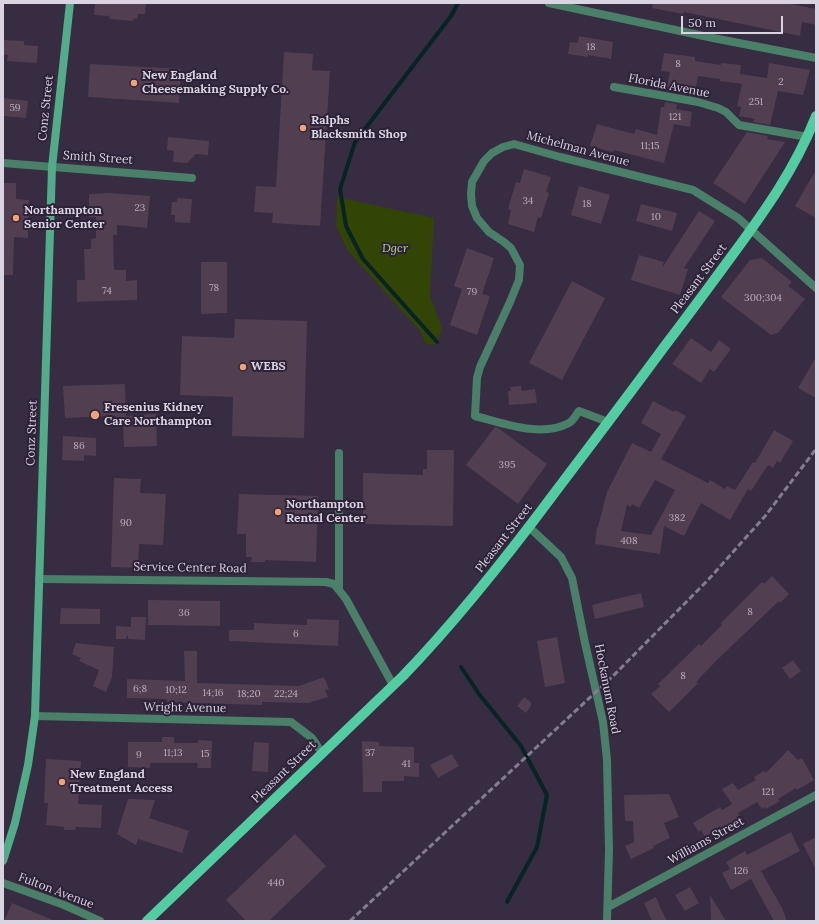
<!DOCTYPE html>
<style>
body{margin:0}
#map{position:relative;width:819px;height:924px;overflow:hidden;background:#372c42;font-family:Lora,serif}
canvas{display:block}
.frame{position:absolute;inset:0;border:4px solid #dad3e1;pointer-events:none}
.scale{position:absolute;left:681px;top:16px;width:102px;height:18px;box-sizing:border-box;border:2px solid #dad3e1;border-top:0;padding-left:5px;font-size:12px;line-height:14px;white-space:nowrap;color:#dad3e1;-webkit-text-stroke:3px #2d2237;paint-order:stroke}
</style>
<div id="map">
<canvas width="819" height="924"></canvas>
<div class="frame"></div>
<div class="scale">50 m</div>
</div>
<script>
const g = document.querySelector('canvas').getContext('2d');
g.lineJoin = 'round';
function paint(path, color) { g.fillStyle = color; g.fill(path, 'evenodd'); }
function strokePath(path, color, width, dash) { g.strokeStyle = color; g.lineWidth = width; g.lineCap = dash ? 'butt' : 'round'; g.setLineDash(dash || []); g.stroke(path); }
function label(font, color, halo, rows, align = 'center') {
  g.font = font + ' Lora,serif'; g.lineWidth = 4; g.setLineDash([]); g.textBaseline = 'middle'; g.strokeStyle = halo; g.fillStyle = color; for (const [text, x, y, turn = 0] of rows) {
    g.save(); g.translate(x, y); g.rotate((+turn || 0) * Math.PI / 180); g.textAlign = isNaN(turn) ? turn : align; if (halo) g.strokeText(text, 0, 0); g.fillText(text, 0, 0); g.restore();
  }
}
paint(new Path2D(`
 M337,197l97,21 -4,78 12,32 -5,16 -6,1 -5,-1 -6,-13 -72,-80 -12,-25z`), '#324406');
strokePath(new Path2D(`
 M437,342l-74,-83 -17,-33 -6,-37 15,-47 96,-126 7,-13
 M461,667l18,27 42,52 26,49 -10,52 -30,55`), '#062424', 4);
paint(new Path2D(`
 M95,3h51l-1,11h-7l-1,5 -3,-1 -1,3 -23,-2 -1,-3 -15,-1z
 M653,3h133l30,6v16l-14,-3 -2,14 -116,-24 -1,2 -31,-6z
 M579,36l34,6 -2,17 -23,-4v2l-20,-3 2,-12 8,1z
 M3,40l21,1v4l14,1 -1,17 -30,-2 1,-6 -5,-1z
 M284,52l29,2 -1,16 18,1 -10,155 -48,-3 1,-10 -19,-1 2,-26 20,1z
 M664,53l31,4v4l26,4v-2l20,2 -1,9 27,4 2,-15 41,7 -7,25 -25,-4 -8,34 -17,-3 2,-3 -16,-3 2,-9 -4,-1 5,-22 -22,-3v-2l-22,-3 -3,16 -16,-3v4l-13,-2 4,-19 -9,-1z
 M90,64l91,5 -2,34 -91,-6z
 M3,98l25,3 -2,17 -23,-2z
 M665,102l12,2 -1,5 16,3 -2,15 -16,-3 -10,39 -50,-13 -1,2 -23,-6 7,-22 37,10 2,-5 21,6 4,-28h3z
 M747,132l21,4 -1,3 18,3 -40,62 -32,-21z
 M168,137l41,4 -1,14 -12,-1 -9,9 -14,-1 1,-11 -7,-1z
 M524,169l27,8 -5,15 3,1 -8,25 -3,-1 -4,15 -26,-8 3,-14 -3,-1 8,-27 4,1z
 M816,170v48l-21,-12z
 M3,183h13v16l13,1 -1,38 -14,-1 -1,38h-10z
 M579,186l31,9 -9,29 -30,-9z
 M109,193l41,3 -3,32 -30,-3v10h-4l1,35h12v11l11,-1v20l-60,2v-22h8l-1,-31h7v-10l5,-1v-21h-7v-23z
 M177,198l15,1 -2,24 -15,-1v-7h-4l1,-13h5z
 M641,204l36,9 -5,18 -36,-10z
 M699,211l16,10 -31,47 4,1 -8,26 -49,-15 8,-25 25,7 -2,6z
 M467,248l27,10 -12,36 8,2 -13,39 -27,-10 12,-36 -8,-3z
 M762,258l30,24 -4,4 17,13 -27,34 -7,2 -50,-38 29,-37z
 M201,262h26v51l-26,1z
 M572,281l33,17 -43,82 -33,-17z
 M235,319l72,2 -3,117 -72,-2 1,-39 -53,-2 2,-59 52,2z
 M691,338l20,14 8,-12 12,9 -17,23 -4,-3 -9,14 -29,-19z
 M816,357v41l-18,-10z
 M125,384l1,32 30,-2 1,32 -33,1 -1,-25 -7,1v-7l-51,2 -2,-32z
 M521,386l1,5 13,-2 2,14 -28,2 -1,-14h3l-1,-4z
 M653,401l21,11 1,-2 11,6 -25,43 47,24 2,-3 15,9 2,-3 8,4 18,-28 2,1 19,-33 19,11 -13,22 -3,-2 -4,7 -5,-3 -17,26 -3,-2 -18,31 -29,-17 -17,33 -20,-10 -4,28 -65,-10 2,-17h1l9,-35 25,-49 19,9 10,-18 -20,-11zM655,480l20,10 -24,45 -30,-4 6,-26 4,2 1,-3 7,4z
 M495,427l3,1 49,36 -29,40 -52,-39z
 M63,436l33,2v18l-12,-1v6l-22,-1z
 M427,450h27l-1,76 -90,-2v-51l60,2v-6h4z
 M114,478l27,1 -1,14 26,1 -3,51 -24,-1 -1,24 -27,-1z
 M239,494l79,2 -2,66 -51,-2v2h-14l1,-5h-6v-23h-9z
 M772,576l17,18 -9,9 -1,-2 -60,57 -23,24 2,1 -29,29 -18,-18 9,-8 -2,-2 41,-40 2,2 21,-21 -1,-2 41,-41 2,2z
 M641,593l3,14 -49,12 -3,-14z
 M148,600l72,1v25l-72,-1z
 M61,608l39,1v15h-40z
 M131,617h15l-1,23 -17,-1v-5l-2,5h-10v-13l15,1z
 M307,619l32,1 -1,26 -109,-5v-11h25v-7l53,2z
 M557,637l8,46 -20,4 -8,-46z
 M76,643l38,4 -2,30 -6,15 -13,-6 6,-16 -20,-9 2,-3 -9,-4z
 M184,651h13v32l102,3 25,-9 5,12 -4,1 3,7 -20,6 -46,-1v3l-95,-3v-3l-40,-1v-19l58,2z
 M793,660l8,11 -11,8 -8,-11z
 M524,697l7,5v4l-5,7 -9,-7z
 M162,737h12v6h24v-3l14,1 -1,27h-14l1,-5h-48v5l-22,-1v-25h34z
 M362,741l17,1v4l35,1v16h5v14l-15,-1v5h-22v11h-19z
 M254,742l15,1 -1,29 -16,-1z
 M788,750l10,10 4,-2 12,22 -17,10 -1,-2 -18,11 2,2 -14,8 -1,-2 -3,2 -5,-7 -19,11 5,8 -15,9 -3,-5 -20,12 -4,-7 -2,2 -6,-9 27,-16 2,3 10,-6 -10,-15 11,-6 5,7 18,-10 -2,-3 10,-6 2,2z
 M452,754l7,12 -21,12 -8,-13z
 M46,759l35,2 -3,43 24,1 -1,23 -25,-1 -1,3h-11v-3l-18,-2 2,-22h-4z
 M669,794l10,23 -15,6 6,15 -17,8 1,2 -23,11 -6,-13 9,-4 -1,-21h-8l-1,-26z
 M128,799l27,1 -6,18 40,13 -7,22 -44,-14 -2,6 -19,-11z
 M791,832l9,19 -39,20 21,37 5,13h-13l-23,-42 -20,11 -9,-17 8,-4 -4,-7 19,-11 2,4z
 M295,834l31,32 -57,55h-23l-20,-21z
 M816,837v33l-13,-26z
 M690,887l9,16 -14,8 -10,-16z
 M710,895l16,26h-15z
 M656,897l5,12 6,12h-15l-8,-18z
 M12,903l43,18h-51z`), '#523e51');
strokePath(new Path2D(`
 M549,3l164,35 103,20
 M614,87l84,15 20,6 8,4 13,13 69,12
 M3,163l189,15
 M608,422l-29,-11c-3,4 -6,10 -10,12 -28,15 -66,0 -94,-7l2,-38 3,-11 30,-65 9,-22 1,-15 -9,-17 -7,-6 -15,-10 -12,-14 -5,-12 -1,-12 1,-12 12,-21 8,-8 11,-6 11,-3 46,13 133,33 45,28 78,70
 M529,527l32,30 11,21 13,65 18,79 4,38 2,90 -2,71
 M39,579l287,3 8,2 12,15 47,86
 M339,588v-135
 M35,716l256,6 21,16 10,15
 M3,883l61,22 36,16
 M608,907l208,-112`), '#4a7f6a', 8);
strokePath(new Path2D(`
 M3,861l12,-38 13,-58 7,-49 17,-549 18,-164`), '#52ab89', 8);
strokePath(new Path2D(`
 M147,921l256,-245c55,-57 103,-118 150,-181 37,-49 75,-99 111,-148 23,-30 45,-60 67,-90 34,-46 64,-88 85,-141`), '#54cca1', 10);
strokePath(new Path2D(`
 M350,921l263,-245 95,-96 58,-65 50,-66`), '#857c8e', 3, [6, 3]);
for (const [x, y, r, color] of [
 [134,83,4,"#f0a279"],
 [303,128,4,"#f0a279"],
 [16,218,4,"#f0a279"],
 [243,367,4,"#f0a279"],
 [95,415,5,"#f0a279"],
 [278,512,4,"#f0a279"],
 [62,782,4,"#f0a279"]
]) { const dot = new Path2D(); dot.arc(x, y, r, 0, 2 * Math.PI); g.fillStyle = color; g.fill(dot); strokePath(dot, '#2d2237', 1.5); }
label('10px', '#b8aebd', null, [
 ["18",591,47],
 ["8",678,64],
 ["2",781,82],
 ["251",756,102],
 ["59",15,108],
 ["121",675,117],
 ["11;15",650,146],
 ["34",528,201],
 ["18",587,204],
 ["23",140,208],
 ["10",656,217],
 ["78",214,288],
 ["74",107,291],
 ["79",472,292],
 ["300;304",763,298],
 ["86",79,446],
 ["395",507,465],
 ["382",677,518],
 ["90",126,523],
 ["408",629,541],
 ["8",750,612],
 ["36",184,613],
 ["6",296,634],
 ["8",683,676],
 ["6;8",140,689],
 ["10;12",176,690],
 ["14;16",213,693],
 ["18;20",249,694],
 ["22;24",286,694],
 ["11;13",173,753],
 ["37",370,753],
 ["15",205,754],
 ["9",139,755],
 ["41",406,764],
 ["121",768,792],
 ["126",741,871],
 ["440",276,883]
]);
label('bold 12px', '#dad3e1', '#2d2237', [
 ["New England",142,76],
 ["Cheesemaking Supply Co.",142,90],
 ["Ralphs",311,121],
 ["Blacksmith Shop",311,135],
 ["Northampton",24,211],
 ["Senior Center",24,225],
 ["WEBS",251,367],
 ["Fresenius Kidney",104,408],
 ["Care Northampton",104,422],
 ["Northampton",286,505],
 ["Rental Center",286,519],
 ["New England",70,775],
 ["Treatment Access",70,789]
], 'left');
label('12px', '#dad3e1', '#2d2237', [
 ["Florida Avenue",669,86,11],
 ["Conz Street",46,108,-84],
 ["Michelman Avenue",578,149,15],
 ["Smith Street",98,158,4],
 ["Pleasant Street",699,279,-53],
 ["Conz Street",32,433,-88],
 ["Pleasant Street",504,538,-52],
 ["Service Center Road",190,568,1],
 ["Hockanum Road",607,689,79],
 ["Wright Avenue",185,708,1],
 ["Pleasant Street",284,772,-44],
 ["Williams Street",706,841,-29],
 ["Fulton Avenue",56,891,21]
]);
label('italic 12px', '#b3d37d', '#2d2237', [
 ["Dgcr",395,249]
]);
</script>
